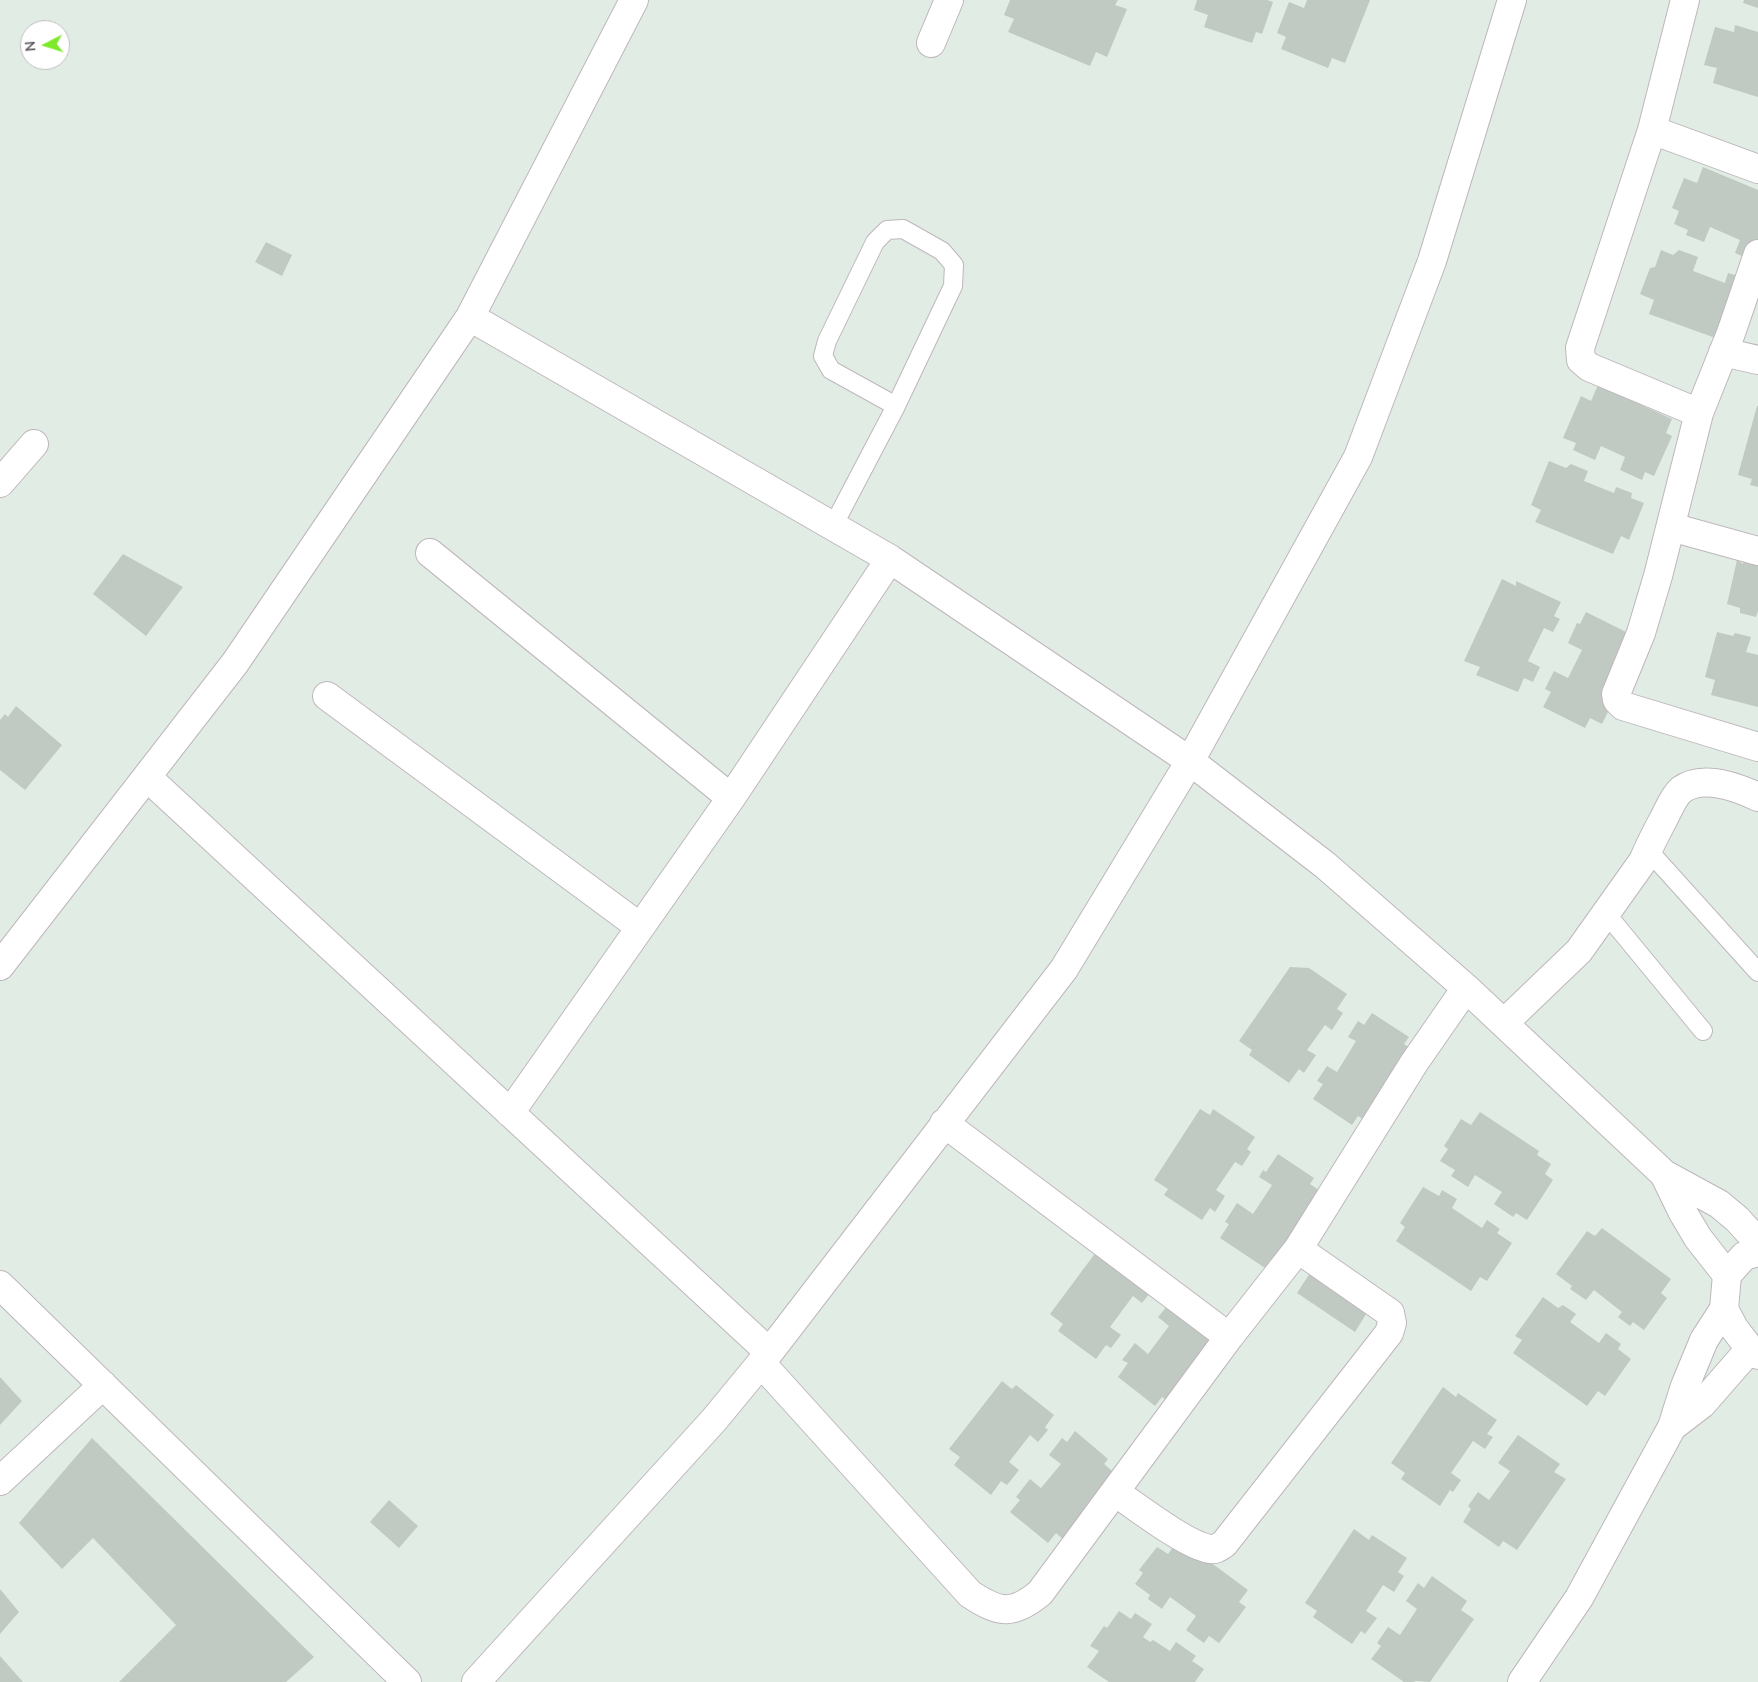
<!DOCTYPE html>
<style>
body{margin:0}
#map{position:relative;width:1758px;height:1682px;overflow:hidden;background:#e1ede4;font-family:"Nunito Sans",sans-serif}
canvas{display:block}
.north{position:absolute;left:20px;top:20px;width:50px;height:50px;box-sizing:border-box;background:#fff;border:1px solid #c0bdc0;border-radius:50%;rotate:265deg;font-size:14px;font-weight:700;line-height:20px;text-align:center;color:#625962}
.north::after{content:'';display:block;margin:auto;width:18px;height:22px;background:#7de92a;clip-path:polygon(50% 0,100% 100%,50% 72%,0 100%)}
</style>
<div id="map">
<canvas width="1758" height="1682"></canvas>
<div class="north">N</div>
</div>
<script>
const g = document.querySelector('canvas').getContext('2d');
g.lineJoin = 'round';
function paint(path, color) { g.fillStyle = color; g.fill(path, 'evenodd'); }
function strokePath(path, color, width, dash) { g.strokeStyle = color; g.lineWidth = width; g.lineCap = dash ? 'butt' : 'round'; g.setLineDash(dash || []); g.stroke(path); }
paint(new Path2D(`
 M1010,0h108l-3,5 12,4 -20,48 -11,-5 -6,14 -82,-34 6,-13 -10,-4z
 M1197,0h70l6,2 -11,32 -6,-2 -4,11 -48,-16 4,-12 -14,-5z
 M1307,0h63l-25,63 -13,-5 -4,10 -47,-19 5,-12 -9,-4 12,-31 15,6z
 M1744,0h14v8l-15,-5z
 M1735,25l23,7v65l-45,-14 4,-15 -13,-3 11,-38 19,5z
 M1703,167l55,23v67l-7,3 -16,-7 5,-13 -30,-13 -6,15 -18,-7 2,-5 -14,-6 5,-13 -7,-3 12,-30 13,5z
 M266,242l26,13 -10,21 -27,-14z
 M1661,250l12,5 6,-5 19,7 -5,14 32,12 3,-10 14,4 -21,63 -72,-26 5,-14 -14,-6 10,-26 5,-1z
 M1598,385l74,34 -6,14 6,3 -18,40 -9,-4 -3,8 -22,-10 5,-13 -24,-11 -6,14 -22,-10 3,-7 -13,-5 18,-42 10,5z
 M1757,406h1v81l-8,-2 2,-6 -14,-4z
 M1549,461l17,7 5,-4 17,7 -4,10 30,12 2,-6 16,6 -1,5 13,5 -15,37 -8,-4 -8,18 -78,-32 6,-12 -10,-5z
 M1746,552l12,3v56l-2,6 -16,-4v-5l-13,-4 10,-44 6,4z
 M123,554l60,33 -37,49 -53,-42z
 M1502,579l14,7v-5l45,21 -7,14 6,3 -7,13 -9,-4 -16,33 12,6 -7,15 -9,-4 -6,14 -42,-17 4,-8 -16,-6z
 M1586,612l42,21 12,14 -38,77 -12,-6 -5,10 -42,-21 8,-15 -6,-3 9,-18 14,7 14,-28 -14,-7 9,-20 3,1z
 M1717,632l16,4 2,-3 16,4 -5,15 12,3v52l-47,-12 4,-15 -10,-3z
 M16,706l46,39 -37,45 -25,-20v-50l5,-6 3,3z
 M1290,967l19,1 38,26 -10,15 6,4 -11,17 -7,-5 -18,25 9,5 -12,18 -5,-4 -10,14 -40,-28 3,-5 -13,-9z
 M1372,1013l37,24 -5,7 13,8 -46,72 -13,-8 -6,9 -39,-26 10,-15 -6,-3 10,-15 10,6 19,-31 -8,-4 10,-16 6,4z
 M1200,1109l10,6 3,-6 42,28 -8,12 4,3 -9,14 -7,-4 -19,28 9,6 -10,16 -5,-4 -8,12 -38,-25 4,-6 -14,-9z
 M1480,1112l59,39 -2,4 14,9 -6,10 8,6 -26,40 -11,-7 -3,4 -19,-13 8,-12 -27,-17 -7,12 -17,-11 4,-6 -15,-9 8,-12 -4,-3 17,-27 10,6z
 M1278,1154l36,24 -4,6 16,11 -48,71 -8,-6 -5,8 -45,-30 9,-14 -4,-2 12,-19 16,11 19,-29 -13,-8 4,-7 3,2z
 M1423,1187l16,9 3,-6 15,9 -5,9 30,20 5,-8 13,9 -3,4 15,10 -25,38 -7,-4 -9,14 -75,-50 9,-14 -5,-4z
 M1602,1228l69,51 -10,14 6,5 -23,32 -11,-8 -3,4 -12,-9 4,-5 -28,-22 -8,10 -16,-11 2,-3 -16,-12 31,-43 8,5z
 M1102,1244l48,49 -8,10 -9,-7 -23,31 11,8 -10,13 -5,-3 -10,14 -38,-28 5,-7 -13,-10z
 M1310,1273l58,38 -13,21 -58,-39z
 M1543,1297l15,11 5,-3 13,9 -6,8 29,21 7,-10 15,11 -3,5 13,10 -26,37 -7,-5 -11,15 -74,-53 9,-13 -7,-4z
 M1169,1304l52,39 -48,62 -11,-8 -7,9 -37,-29 10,-14 -6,-3 13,-17 13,11 21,-28 -11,-9z
 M0,1377l22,24 -22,24z
 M1002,1381l10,8 4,-4 38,30 -9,12 3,3 -10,12 -8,-7 -21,27 10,8 -12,15 -6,-4 -10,14 -37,-30 6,-8 -11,-8z
 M1443,1387l13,10 2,-4 39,27 -10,14 6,3 -8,12 -12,-8 -22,32 10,7 -8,12 -3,-2 -10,16 -39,-27 4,-6 -14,-10z
 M1075,1431l33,28 -4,5 14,12 -53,65 -9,-8 -8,10 -38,-31 10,-12 -4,-3 14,-18 11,9 20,-24 -12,-9 13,-17 5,4z
 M1518,1435l42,29 -6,8 12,7 -49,71 -14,-9 -4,6 -36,-25 8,-13 -3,-3 10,-14 11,8 21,-29 -12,-8z
 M92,1438l222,219 -28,25h-167l57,-57 -83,-87 -31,31 -43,-46z
 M389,1500l29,26 -19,22 -29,-26z
 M1354,1529l15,11 3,-5 35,23 -9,14 6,4 -10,16 -11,-7 -17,26 11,7 -12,16 -4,-3 -9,13 -39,-27 4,-6 -12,-8z
 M1179,1539l69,51 -9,12 7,5 -27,36 -10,-7 -5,7 -18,-13 10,-14 -26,-19 -8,12 -14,-10 2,-4 -15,-11 8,-11 -4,-3 18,-23 11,7z
 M1432,1576l35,25 -6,9 13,9 -44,63 -15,-1 -1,1h-10l-33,-23 10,-13 -4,-3 11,-16 12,8 17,-26 -11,-8 12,-18 6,5z
 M0,1589l19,23 -19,22z
 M1119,1611l12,8 4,-6 17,11 -9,13 7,5 3,-2 17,11 6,-9 20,14 -4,5 12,8 -9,13h-86l-22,-15 12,-16 -9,-5 14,-20 3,2z
 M0,1656l23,26h-23z`), '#c0c9c2');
const lane = new Path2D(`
 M833,526l63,-120 57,-120 1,-21 -12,-14 -39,-22 -16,1 -12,12 -48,99 -4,15 8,14 65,36
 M1648,850l110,122
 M1605,912l98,119`);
const street = new Path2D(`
 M931,43l18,-43
 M1652,130l33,-130
 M1758,254l-27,79 -32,80 -41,163 -17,57 -25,61 1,6 6,6 135,41
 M470,317l420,242 300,202 135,104 141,123 198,186 55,30 18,15 21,23
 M1723,352l35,8
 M1699,413l-110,-46 -8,-7 -1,-12 72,-218 106,39
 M0,483l34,-39
 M1671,527l87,24
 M430,553l301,245
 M327,696l313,231
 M147,777l622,575
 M0,966l235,-303 235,-346 164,-317
 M1504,1023l75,-72 64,-90c6,-14 13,-28 20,-41 5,-9 10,-23 18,-30 21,-16 56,-3 77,7
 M510,1113l221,-315 159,-239
 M1664,1174l18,37 16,27 29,37
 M1758,1252l-14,4 -17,19 -3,34 10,19 16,21 8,6
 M0,1285l407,397
 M1229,1337l69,-88 116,-186 52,-75
 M761,1363l209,231c29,19 42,22 70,-1l189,-256 -285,-214
 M1672,1427l30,-23 48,-55
 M0,1481l103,-96
 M1115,1492c22,15 71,53 95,57 6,1 9,-2 14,-5l165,-211 3,-10 -2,-10 -92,-64
 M476,1682l238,-262 47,-57 303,-394 126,-208 168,-304 74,-196 80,-261
 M1522,1682l57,-84 93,-171 13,-41 19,-46 20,-31`);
strokePath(lane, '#beb6bd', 20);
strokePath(street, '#beb6bd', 30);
strokePath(lane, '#fff', 18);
strokePath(street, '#fff', 28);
</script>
